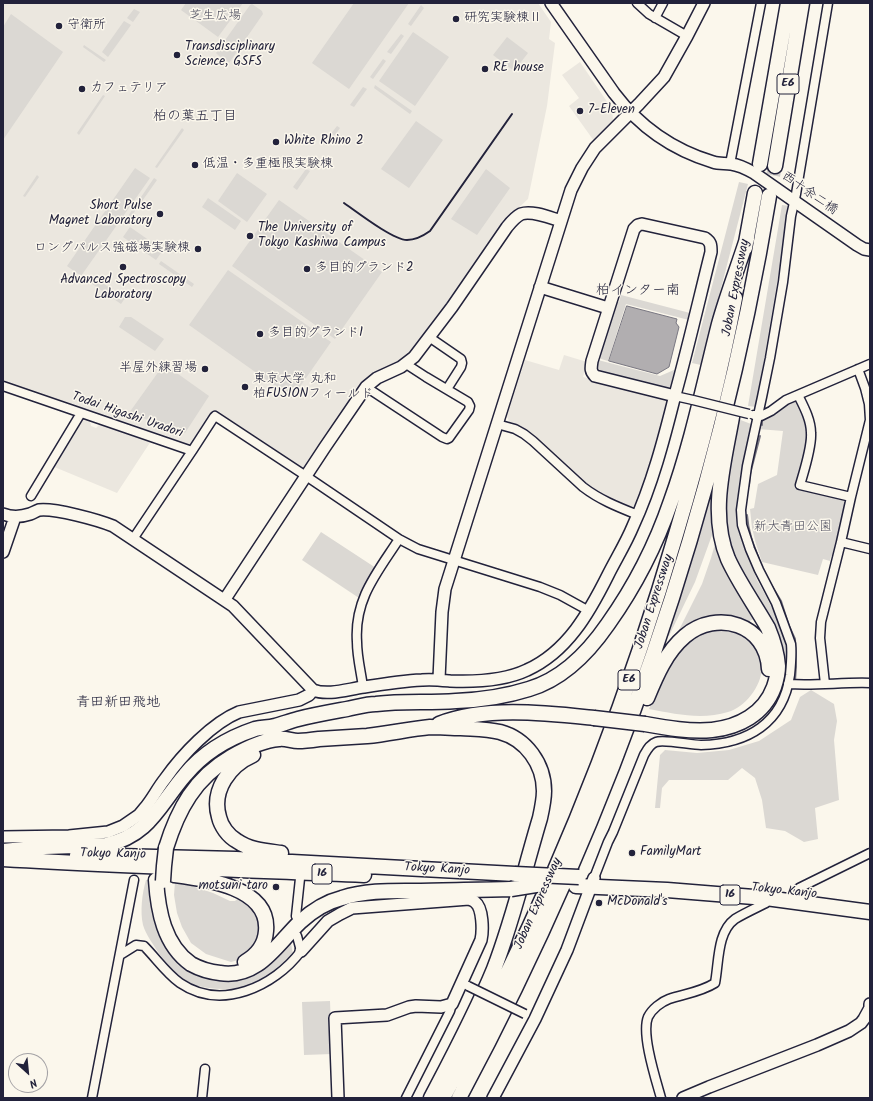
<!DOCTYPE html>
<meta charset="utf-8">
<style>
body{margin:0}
#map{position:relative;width:873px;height:1101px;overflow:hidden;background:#fbf7ec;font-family:Kalam,sans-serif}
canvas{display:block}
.frame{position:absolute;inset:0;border:4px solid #22223b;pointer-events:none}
.north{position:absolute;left:8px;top:1053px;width:40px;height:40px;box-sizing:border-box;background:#fbf7ec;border:1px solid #a4a2a5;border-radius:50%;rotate:153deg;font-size:11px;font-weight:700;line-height:16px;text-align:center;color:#22223b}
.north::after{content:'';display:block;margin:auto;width:14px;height:18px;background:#22223b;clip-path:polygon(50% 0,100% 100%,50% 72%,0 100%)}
</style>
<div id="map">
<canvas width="873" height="1101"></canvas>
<div class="frame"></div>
<div class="north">N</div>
</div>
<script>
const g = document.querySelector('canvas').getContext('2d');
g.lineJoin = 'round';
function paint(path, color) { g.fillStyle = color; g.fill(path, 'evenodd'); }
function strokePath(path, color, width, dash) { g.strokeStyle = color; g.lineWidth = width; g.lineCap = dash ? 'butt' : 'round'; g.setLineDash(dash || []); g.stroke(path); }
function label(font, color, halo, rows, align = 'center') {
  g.font = font + ' Kalam,"Klee One",sans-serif'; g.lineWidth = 3; g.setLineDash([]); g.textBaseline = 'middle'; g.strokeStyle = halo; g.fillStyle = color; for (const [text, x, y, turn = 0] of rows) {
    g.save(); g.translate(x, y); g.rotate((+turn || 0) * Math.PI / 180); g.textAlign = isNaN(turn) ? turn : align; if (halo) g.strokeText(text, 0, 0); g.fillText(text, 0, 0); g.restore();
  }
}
paint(new Path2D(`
 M3,3h535l13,19 -2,17 6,4 -8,63 -19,93 -19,18 -24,38 -75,99 -8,8 -33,17 -65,91 -90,-58 -21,33 -3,1 -187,-64z
 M580,62l32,47 1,11 -19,21 -25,-35 10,-8 -17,-23z
 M564,355l23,7 -4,15 82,19 4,9 -31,99 -9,4 -18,-7 -21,-13 -80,-64 -3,-8 18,-56 34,10z
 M82,417l8,3 1,6 5,2 4,-4 51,17 -34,52 -65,-27z`), '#ebe7df');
paint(new Path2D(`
 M186,3h57l-25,34 -37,-27z
 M354,3h55l-60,86 -37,-26z
 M252,4l10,7 1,3 -34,49 -11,-8 -2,-2 34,-48z
 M421,5l3,3 -13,18 -3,-2z
 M134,9l6,3 -7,10 -6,-4z
 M11,14l52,38 -60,88v-113z
 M124,21l7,4 -23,32 -6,-5z
 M413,32l36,25 -34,49 -36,-25z
 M401,34l3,2 -13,18 -4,-2z
 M507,37l21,16 -14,18 -21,-16z
 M84,45l22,15 -2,2 -21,-15z
 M383,59l3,2 -13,18 -3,-2z
 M375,85l37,26 -2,3 -36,-26z
 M363,87l4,2 -13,18 -4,-2z
 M103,95l2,1 -26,39 -2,-2z
 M416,121l27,19 -34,48 -28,-19z
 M337,126l3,2 -13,18 -4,-2z
 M182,128l2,2 -27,38 -2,-1z
 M135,168l15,10 -69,98 -14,-10z
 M306,169l4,2 -13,19 -4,-3z
 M486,169l24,19 -33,47 -26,-16z
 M237,173l30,21 -20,28 -29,-21z
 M37,175l2,2 -14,20 -2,-1z
 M154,178l3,2 -29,41 -2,-2z
 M739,182l9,2 -47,181 -9,-2z
 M208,198l33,23 -6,9 -33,-23z
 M279,200l103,72 -47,67 -103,-73z
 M782,205l8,1 -34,201 -8,-1z
 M130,227l33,23 -7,10 -33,-23z
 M161,261l33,23 -2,3 -33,-23z
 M228,270l103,72 -39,56 -103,-73z
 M92,276l33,22 -4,6 -33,-23z
 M621,295l69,18 -1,7 -63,-16 -18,57 -10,-3 15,-57 6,1z
 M125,317h6l33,22 -9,12 -36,-24z
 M598,360l62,16 14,-6h3l-2,13 -7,5 -59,-13 -11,-5 -2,-5z
 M164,364l45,32 -24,37 -56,-20z
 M794,400l4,1 6,13 4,16 -3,1 1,3h2l-1,8 -10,45 46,11 3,5 -13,53h-2l-1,5 -7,-2 -5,16 -56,-13 -6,-18 -4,-16 -2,-19 4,-1 4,-24 19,-9 6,-44 -25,-2 2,-9z
 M738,419l13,5 -8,37 -4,22 -2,23 -1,19 21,55 9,16 16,33 4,14v24h-4l-35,-84 -17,-36 -8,-35z
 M708,493l4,1v41l-17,47 -26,54 -3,-1z
 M321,532l55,36 -17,30 -57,-38z
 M715,544h1l1,5 7,17 30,53 -7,3 -69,12h-1l25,-50 9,-26z
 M704,628c9,1 17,1 25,2 3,0 7,0 9,1 3,1 7,5 9,8 8,7 15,19 15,29 -1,19 -17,39 -34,44 -26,8 -53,2 -79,-3l8,-22 16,-31z
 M811,690l23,14 3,17 -3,19 5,60 -24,8 3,31 -14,3 -19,-11 -19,-3 -4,-28 -7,-22 -13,-10 -14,12h-59l-7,8 -2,20h-5l5,-53 5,-5 32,3 32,-3 30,-9 32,-21 9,-23z
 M146,880h5l16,64 38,31 14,6 32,-5 15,-9 25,-24 2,12c-5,5 -9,11 -15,15 -19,17 -45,21 -69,18 -4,-1 -8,-1 -12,-2 -15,-5 -30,-21 -39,-34 -5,-8 -12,-17 -15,-27 -3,-13 -1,-32 3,-45z
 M175,882l17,4 21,7 17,8h5l6,-6 18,18 3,24 -17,21 -14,4 -25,-8 -15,-11 -9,-16 -5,-14 -3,-18z
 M330,1001l2,53 -28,1 -2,-53z`), '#dbd8d3');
const water = new Path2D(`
 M627,306l50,13 -1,4 3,4 -10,40 -12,7 -48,-13z`);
paint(water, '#b1aeb0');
strokePath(water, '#787681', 1);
strokePath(new Path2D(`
 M762,425v-6
 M749,486l1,-12 10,-38
 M747,515c1,16 6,29 12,44
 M767,578l14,23 8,25 6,13 1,28 -1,14`), '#787681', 2);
strokePath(new Path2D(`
 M769,196l6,-30`), '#d0ccc9', 14, [14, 7]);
const street = new Path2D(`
 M637,3l12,11 38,22
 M655,18l8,-15
 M730,164l31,-161
 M429,337l32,22 1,4 -1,4 -14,22
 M3,386l189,65 22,-34 1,-1 91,60 93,63 19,10 122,38 20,8 29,16
 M366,387l76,50 5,2 2,-1 20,-28 1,-4 -2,-4 -42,-25 -20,-13
 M798,395c6,12 13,25 13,38 1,14 -7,38 -11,52l51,12 19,-77 -1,-16 -4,-16 -7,-19
 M675,396l18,4
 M754,415l7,1 10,-5 15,-11 84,-36
 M497,424l18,5 9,5 9,7 50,46c17,13 35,20 55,28
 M31,496l50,-83
 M851,497l-10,45 29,7
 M133,539l59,-88
 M788,684c28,2 55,-2 82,-1
 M825,684l-5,-46 1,-16 20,-80
 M363,687c-2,-15 -6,-30 -6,-45 -3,-43 20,-69 42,-103
 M594,878l14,-36 5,-10 31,-77c3,-5 6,-11 12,-13 8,-3 35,3 45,3 47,-1 82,-22 89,-70 1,-10 2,-21 1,-31l-15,-41 -17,-33 -9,-21 -8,-24 -1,-15 6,-44 15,-69 8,-39 13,-76 8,-66 5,-22 32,-191
 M799,893v-5l71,-35
 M296,916l5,-47
 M120,955l16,-10 8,1c12,12 22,27 36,37 41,28 94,4 121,-32l-4,-15
 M92,1098l42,-218
 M202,1098l3,-29
 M406,1098l44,-87 2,-7
 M661,1098c-5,-18 -20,-64 -13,-81 4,-8 13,-15 21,-18 15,-5 32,-7 46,-16 4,-21 2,-51 20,-64 10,-6 21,-11 31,-16v-13`);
const secondary = new Path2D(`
 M551,3l63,90c25,33 59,57 99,69 6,2 12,1 18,2 8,1 16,5 23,9l103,72 7,4 6,1
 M540,287l68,21
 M3,514c10,4 18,3 27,0 3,-1 6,-3 9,-4 16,-2 59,10 74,16l120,80 80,84c15,6 35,-1 51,-3 19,-3 39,-6 58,-7 9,-1 18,0 28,1 25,1 54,0 77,-11 40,-18 62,-57 81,-95 8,-16 18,-32 25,-49 19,-41 31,-87 42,-131 13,-47 24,-95 36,-143 0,-7 0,-10 -6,-14l-63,-14 -4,1 -4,4 -42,132c-1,7 -2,10 3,15l80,20
 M3,552l12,-35
 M225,599l100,-152 41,-60 11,-9 24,-11 13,-10 38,-50 55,-80c4,-5 8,-10 14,-13 11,-4 30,4 40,7
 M439,679l3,-67 3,-23 126,-399 11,-22 13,-20 44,-44 25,-27 23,-41 17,-33
 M3,837l66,-1 39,-4 15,-6 16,-11 5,-6c8,-9 13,-20 21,-30 17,-24 47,-56 74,-67l60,-12 10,-5 4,-5
 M301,951l27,-30 12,-7 12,-6 117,-9c2,1 4,1 6,3 8,6 8,29 6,38l-29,64 -11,3 -25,-1 -7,1 -22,8 -52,3 3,80
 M493,1098l42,-79 32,-69 27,-72
 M683,1098l26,-11 108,-42 32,-14 12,-8 3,-4 6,-11v-4`);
const highway = new Path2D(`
 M760,164l28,-161
 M775,166l27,-163
 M745,248l10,-55
 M647,698c9,-22 19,-46 38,-62 32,-27 82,-12 84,33
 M439,724c47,-18 106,-11 155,-6
 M645,724c22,4 45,8 67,6 27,-3 52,-16 62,-43 2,-6 4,-13 4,-21 -1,-13 -5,-26 -10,-38 -13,-23 -29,-45 -40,-69 -19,-45 -4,-96 4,-142
 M253,755c-23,10 -42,35 -34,62 2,9 9,19 18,24 13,9 29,10 44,12
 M166,848c12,-39 29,-70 65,-91 14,-8 33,-17 48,-18 6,-1 13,2 19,2 7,0 14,-1 21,-2 16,-1 32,-2 48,-3 21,-2 42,-7 63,-9 10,0 21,1 31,1 13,1 26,1 39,4 26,7 44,32 44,59 0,9 -2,18 -4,27 -15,50 -27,102 -46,151 -18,44 -41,87 -63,129
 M3,851l42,-4 61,-2c44,-10 53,-40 79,-70 18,-22 43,-37 70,-46 7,-2 13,-1 20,-3 8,-2 15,-5 23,-7 16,-4 33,-7 49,-10 10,-2 20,-5 29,-5 27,-3 53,-1 80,-3 23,-1 51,-5 73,-12 34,-10 59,-36 79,-65 27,-38 48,-79 63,-123 21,-58 33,-118 48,-177 8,-29 19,-57 28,-85
 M77,855l159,4 279,15
 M3,859c120,7 241,11 361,16
 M174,875c31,4 96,12 92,56 -1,15 -9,24 -21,31
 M156,880c2,31 8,65 35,84 9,5 19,8 29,9 38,6 57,-29 80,-51 12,-11 26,-20 42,-24 24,-8 50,-7 75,-7 31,-1 62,-1 94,-2
 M576,886l91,4 99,8 104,14
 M443,1098c21,-39 42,-78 61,-118 71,-144 128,-295 173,-449 23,-77 43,-154 58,-233
 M459,1098c151,-282 258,-586 310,-902`);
strokePath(street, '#22223b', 11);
strokePath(secondary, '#22223b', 14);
strokePath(highway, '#22223b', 17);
strokePath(street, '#fbf7ec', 8);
strokePath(secondary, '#fbf7ec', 11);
strokePath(highway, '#fbf7ec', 14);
strokePath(new Path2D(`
 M344,203c13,9 49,37 63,37 9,0 16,-4 23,-9l82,-117`), '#22223b', 2);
const streetBridge = new Path2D(`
 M693,400l56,14
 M468,986l57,28`);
const highwayBridge = new Path2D(`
 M594,718l51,6
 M515,874l64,3
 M163,881l1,-15 2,-18
 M511,889l31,-5`);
strokePath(streetBridge, '#22223b', 11, []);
strokePath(highwayBridge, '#22223b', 17, []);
strokePath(streetBridge, '#fbf7ec', 8);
strokePath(highwayBridge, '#fbf7ec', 14);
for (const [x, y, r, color] of [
 [456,19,4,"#22223b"],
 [59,26,4,"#22223b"],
 [177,55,4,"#22223b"],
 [485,69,4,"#22223b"],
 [82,89,4,"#22223b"],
 [580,111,4,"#22223b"],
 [276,142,4,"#22223b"],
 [195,165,4,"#22223b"],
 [160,214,4,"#22223b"],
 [250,236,4,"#22223b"],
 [198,249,4,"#22223b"],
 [123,267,4,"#22223b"],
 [307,269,4,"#22223b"],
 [260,334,4,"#22223b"],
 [205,369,4,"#22223b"],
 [245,387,4,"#22223b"],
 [632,853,4,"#22223b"],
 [276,887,4,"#22223b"],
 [599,903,4,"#22223b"]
]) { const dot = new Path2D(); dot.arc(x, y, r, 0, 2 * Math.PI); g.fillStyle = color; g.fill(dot); strokePath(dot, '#fbf7ec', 1.5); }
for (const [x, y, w] of [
 [788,84,22],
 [629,680,22],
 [322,874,20],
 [730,895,20]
]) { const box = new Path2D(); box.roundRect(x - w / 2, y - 10, w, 20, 3); g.fillStyle = '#fbf7ec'; g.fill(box); strokePath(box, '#22223b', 1); }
label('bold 12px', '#22223b', null, [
 ["E6",788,84],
 ["E6",629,680],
 ["16",322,874],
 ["16",730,895]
]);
label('13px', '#505061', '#fbf7ec', [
 ["芝生広場",215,17],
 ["新大青田公園",793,528]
]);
label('13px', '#22223b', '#fbf7ec', [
 ["研究実験棟Ⅱ",464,19],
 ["守衛所",67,26],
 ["Transdisciplinary",185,48],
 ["Science, GSFS",185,63],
 ["RE house",493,69],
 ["カフェテリア",90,89],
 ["7-Eleven",588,111],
 ["White Rhino 2",284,142],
 ["低温・多重極限実験棟",203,165],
 ["Short Pulse",152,207,"right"],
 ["Magnet Laboratory",152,222,"right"],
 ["The University of",258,229],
 ["Tokyo Kashiwa Campus",258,244],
 ["ロングパルス強磁場実験棟",190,249,"right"],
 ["多目的グランド2",315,269],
 ["Advanced Spectroscopy",123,281,"center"],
 ["Laboratory",123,296,"center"],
 ["多目的グランド1",268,334],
 ["半屋外練習場",197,369,"right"],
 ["東京大学 丸和",253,380],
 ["柏FUSIONフィールド",253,395],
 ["FamilyMart",640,853],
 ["motsuni taro",268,887,"right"],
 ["McDonald's",607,903]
], 'left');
label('13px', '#22223b', '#fbf7ec', [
 ["西十余二橋",809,194,35],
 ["Joban Expressway",737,288,-79],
 ["Todai Higashi Uradori",127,416,19],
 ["Joban Expressway",655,602,-72],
 ["Tokyo Kanjo",113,855,1],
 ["Tokyo Kanjo",437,870,3],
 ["Tokyo Kanjo",784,892,6],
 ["Joban Expressway",539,904,-66]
]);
label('14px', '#22223b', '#fbf7ec', [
 ["柏の葉五丁目",195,118],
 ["柏インター南",638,292],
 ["青田新田飛地",118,704]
]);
</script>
